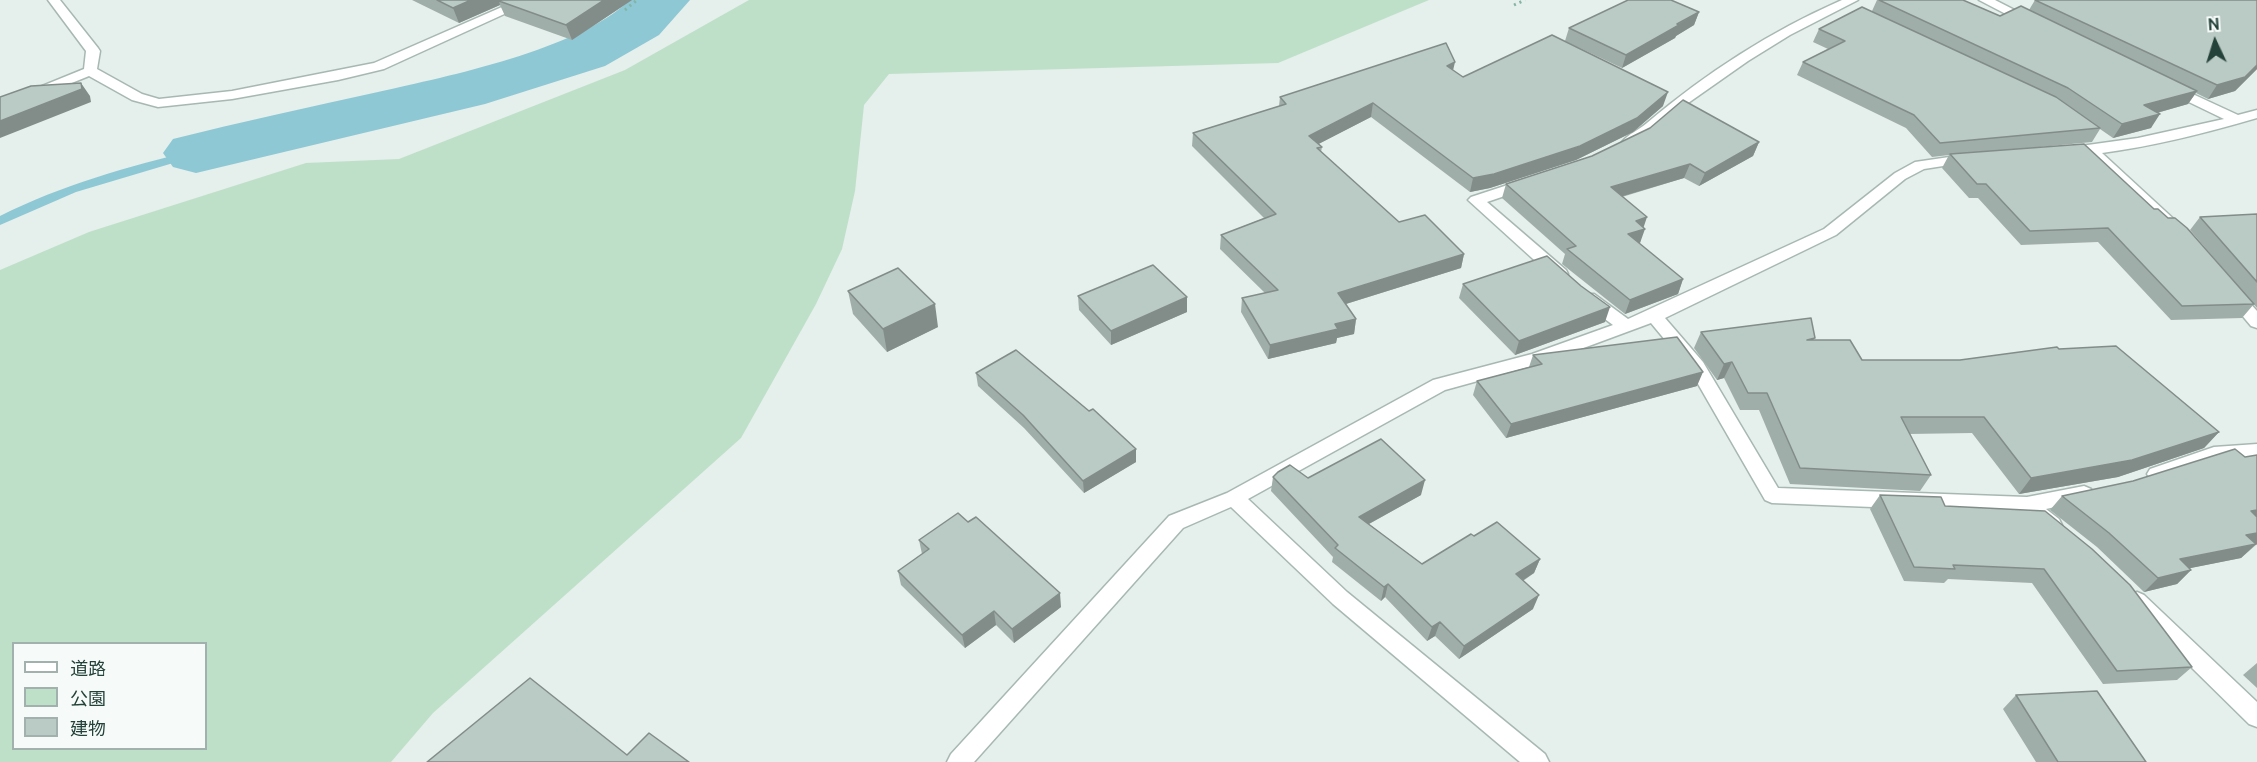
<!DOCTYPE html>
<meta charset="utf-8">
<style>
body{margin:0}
#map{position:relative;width:2257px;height:762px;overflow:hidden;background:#e5efeb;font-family:Ubuntu,"Noto Sans JP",sans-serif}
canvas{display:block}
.legend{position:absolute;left:12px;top:642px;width:195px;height:108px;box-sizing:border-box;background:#f6fbf9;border:2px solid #a2b1ad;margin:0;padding:8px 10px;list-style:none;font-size:18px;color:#24423a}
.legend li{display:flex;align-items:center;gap:12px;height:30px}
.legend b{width:30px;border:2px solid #a2b1ad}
.north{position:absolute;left:2185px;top:12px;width:60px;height:60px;-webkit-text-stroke:4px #f6fbf9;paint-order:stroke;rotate:356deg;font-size:16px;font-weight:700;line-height:24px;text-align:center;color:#24423a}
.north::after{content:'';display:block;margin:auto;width:21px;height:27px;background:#24423a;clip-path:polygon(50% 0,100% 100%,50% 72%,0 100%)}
</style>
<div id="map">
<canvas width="2257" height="762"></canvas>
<ul class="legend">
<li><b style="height:8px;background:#fff"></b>道路</li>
<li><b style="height:16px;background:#bee0c8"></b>公園</li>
<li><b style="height:16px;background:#bacac4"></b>建物</li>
</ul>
<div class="north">N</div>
</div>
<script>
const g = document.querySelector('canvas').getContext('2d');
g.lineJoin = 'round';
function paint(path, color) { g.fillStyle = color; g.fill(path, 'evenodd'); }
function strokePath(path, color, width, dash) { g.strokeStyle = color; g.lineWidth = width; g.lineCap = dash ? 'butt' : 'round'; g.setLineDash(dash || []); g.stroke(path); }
paint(new Path2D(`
 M749,0h680l-151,63 -389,11 -25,31 -9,86 -13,58 -26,55 -75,134 -308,275 -42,49h-391v-492l89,-38 217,-69 93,-4 226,-89zM14,644h192v104h-192z`), '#bee0c8');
paint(new Path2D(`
 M196,150l4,1v4l-124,37 -76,33v-9c62,-31 129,-50 196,-66z`), '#8dc8d4');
paint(new Path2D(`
 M630,0h60l-31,35 -54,31 -120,38 -289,69 -23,-6 -10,-14 10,-14c68,-17 137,-32 205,-47 71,-16 199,-42 252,-92z`), '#8dc8d4');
const street = new Path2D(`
 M48,0h12l38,48 2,3 -3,18 45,25 17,5 73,-8 142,-28 144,-63h17l-151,69 -46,11 -106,19 -74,8 -26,-7 -43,-24 -89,36v-9l84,-34 2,-18z
 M1842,0h16l-68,35 -42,26 -67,47 -32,28 -20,10 -7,-4c6,-8 17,-12 25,-19 59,-50 124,-92 195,-123z
 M1979,0h16l43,22 -6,4 -5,-1z
 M2171,84l67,31 19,-5v8c-51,15 -102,28 -155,35l75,69 2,3 -8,5 -6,-2 -78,-74 -21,2 -7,-4 7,-4 72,-10 86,-19 -58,-28 -2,-3 2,-3z
 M1970,154l7,4 -2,3 -51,8 -19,10 -69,56 -171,83 38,44 75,126 249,9 57,-11 7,3 3,5 -3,5 -45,10 13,10 3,6 -3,6c-15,4 -26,-10 -36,-18l-251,-10 -7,-3 -75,-130 -39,-47 -108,40 -98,27 -197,109 99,93 198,162 4,8h-29l-187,-158 -102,-97 -48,21 -209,234h-27l4,-8 218,-238 58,-23 206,-113 99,-26 81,-29 -31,-23 -2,-4 2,-4h12l34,25 196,-90 71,-56 20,-11z
 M1526,179l8,5 -3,3 -44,15 79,68 2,4 -2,4h-12l-86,-78 3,-3z
 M2233,289l6,2 18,20v17l-6,-2 -26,-31 2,-4z
 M2257,444v14l-42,3 -58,20 -7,-2 -3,-5 3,-5 64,-22z
 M2137,592l7,3 113,107v25l-8,-3 -119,-117 -4,-6 4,-6z`);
strokePath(street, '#a7b8b2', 3);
strokePath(new Path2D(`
 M1514,5l11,-5
 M625,10l12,-10`), '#85b3a6', 3, [2, 4]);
paint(street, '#fff');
paint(new Path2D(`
 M412,0h220l-60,40 -67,-24 -5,-11 -41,18z
 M1877,0h86l37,16 29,-6 6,-10h222v69l-22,22 -27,8 -12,-6 -8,11 -31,9 -6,15 -38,10 -13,-9 -8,13 -94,9 256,153 -12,14 -71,2 -73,-78 -77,3 -43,-47h-9l-27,-30 7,-13 -17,2 -26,-29 -109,-53 6,-13 25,-13 -15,-7 6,-13 53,-18z
 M1699,12l-5,13 -18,11 -1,2 -53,30 -57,-27 4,-13z
 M1453,70l10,7 200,29 -30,26 -57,28 -86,28 -20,4 -99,-75 -53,27 4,3 -1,5 78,70 65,32 -3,14 -115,36 10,15 -2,15 -17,4 -1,5 -68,16 -27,-47 1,-14 23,-5 -45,-44 1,-14 43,-17 -72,-72 1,-13 86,-27 1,-9z
 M1650,128l109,14 -6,14 -54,30 -15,-8 -62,19 21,30 -3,16h-1l44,36 -5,15 -53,20 -63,-50 3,-10 -63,-56 4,-14 86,-28z
 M2257,214v94l-67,-78 10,-13z
 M1463,284l142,38 -90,33 -56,-57z
 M848,291l90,36 -51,25 -34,-38z
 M1078,296l109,1v15l-76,33 -32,-35z
 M1701,332l113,8 48,20h98l99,-11 160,83 -15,16 -86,29 -99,17 -47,-61 -63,1 22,41 -11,16 -130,-7 -31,-74h-19l-16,-32 -7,2 -23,-32z
 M1533,355l164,31 -191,52 -33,-43 4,-14 52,-14z
 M976,373l160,89 -52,31 -60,-65 -46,-42z
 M2257,455v89l-16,14 -51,10 1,2 -14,14 -33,8 -47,-45 -47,-37 12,-14z
 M1273,477l35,1 113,17 -52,29 53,40 52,-28 66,23 -6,14 -11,8 10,28 -74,50 -24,-23 -8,5 -42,-44 -4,4 -49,-39 1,-5 -62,-66z
 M1880,495l65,11 100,5 147,156 -15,13 -74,4 -71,-101 -84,-4 -4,4 -40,-2 -34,-72z
 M919,540l142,67 -47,36 -18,-18 -31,23 -64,-63 -3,-14 24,-17z
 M2257,663v25l-14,-13z
 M2016,695l130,67h-110l-33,-53z`), '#a0aea9');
paint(new Path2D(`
 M471,0h41l-13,1 1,4 -41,18 -6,-15z
 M604,0h28l-60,40 -6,-15z
 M1699,12l-5,13 -18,11 -1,2 -53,30 4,-13z
 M1455,62l-3,13 -5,-9z
 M2257,65v4l-22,22 -27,8 9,-14z
 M81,83l9,13 1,6 -91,36v-17z
 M2197,91l-9,13 -53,15 9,-14z
 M1668,92l-5,14 -30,26 -57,28 -86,28 -20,4 3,-14z
 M1373,103l-2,14 -64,33 2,-14z
 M2160,114l-9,14 -38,10 9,-14z
 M1759,142l-6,14 -54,30 6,-13z
 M1690,164l-6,14 -78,23 5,-14z
 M1647,217l-4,12h2l-5,14 -17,6 5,-15 8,-13z
 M1464,254l-3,14 -125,39 2,-14z
 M1683,279l-5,15 -53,20 5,-14z
 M1187,297v15l-76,33v-14z
 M935,304l3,23 -51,25 -4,-23z
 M1610,307l-5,15 -90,33 4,-14z
 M1356,319l-2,15 -17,4 -1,5 -68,16 2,-14 65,-21z
 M1732,362l-8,16 -7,2 7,-16z
 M1703,372l-6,14 -191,52 5,-14z
 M2219,432l-15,16 -86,29 -99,17 12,-16z
 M1136,449v13l-52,31 -1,-12z
 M1425,480l-4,15 -65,36 3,-14z
 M2257,510v11l-6,-10z
 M2257,533v11l-25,5 14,-14z
 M2256,544l-15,14 -75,15 14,-14z
 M1540,559l-6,14 -23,15 5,-14z
 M2191,570l-14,14 -33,8 14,-14z
 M1388,584l-3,13 -4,4 3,-14z
 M1060,593l1,14 -47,36 -2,-14z
 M1539,595l-6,14 -74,50 5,-13z
 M994,611l2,14 -31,23 -3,-13z
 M1440,622l-5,14 -8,5 5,-14z`), '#828d89');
const building = new Path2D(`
 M437,0h34l-18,8z
 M502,0h102l-38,25 -67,-24z
 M1628,0h43l28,12 -22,12 2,1 -53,30 -57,-27z
 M1879,0h84l37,16 21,-10 176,85 -53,14 16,9 -38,10 -54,-36z
 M2035,0h222v65l-12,12 -28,8z
 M1862,7l194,90 44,31 -160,15 -26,-28 -111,-53 42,-21 -26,-12z
 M1552,35l116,57 -31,26 -57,28 -86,28 -21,4 -100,-75 -64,33 13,11 -5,1 82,74 26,-7 39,39 -126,39 18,26 -21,5 3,5 -68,16 -28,-47 36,-8 -57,-55 55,-21 -83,-81 93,-29 -6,-7 166,-54 9,19 -8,4 16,11z
 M81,83l1,6 -82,32v-24l31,-11z
 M1683,100l76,42 -54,31 -15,-9 -79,23 36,30 -11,4 9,8 -17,5 55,45 -53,21 -63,-51 9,-3 -70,-62 86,-28 58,-28z
 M2084,144l70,65h4l10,9h7l12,10 67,76 -72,2 -74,-78 -78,3 -44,-47h-9l-27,-30z
 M2257,214v68l-57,-65z
 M1547,256l34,30 29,21 -91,34 -56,-57z
 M1153,265l34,32 -76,34 -33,-35z
 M898,268l37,36 -52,25 -35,-38z
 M1811,318l4,20 -8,2h43l12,20h98l97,-13 2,2 57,-3 103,86 -87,28 -101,18 -47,-61h-83l30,58 -131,-7 -33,-75h-19l-16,-31 -8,2 -23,-32z
 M1677,337l26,35 -192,52 -34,-43 65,-17 -9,-9z
 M1016,350l73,61 4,-2 43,40 -53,32 -60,-66 -47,-42z
 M1381,439l44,41 -66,37 63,47 49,-30 3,2 23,-14 43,37 -24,15 23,21 -75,51 -24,-24 -8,5 -44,-43 -4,3 -49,-39 3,-3 -65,-68 5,-5 12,-7 18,13z
 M2235,449l10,8 12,-2v55l-6,1 6,6v16l-11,2 10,9 -76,15 11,11 -33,8 -49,-45 -47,-37 71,-15z
 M1880,495l61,2 4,9 100,5 47,38 38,36 62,82 -75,4 -73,-102 -91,-4 2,4 -41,-2z
 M958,513l10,9 8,-5 84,76 -48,36 -18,-18 -32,24 -64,-64 31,-22 -10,-9z
 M530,678l97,77 22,-22 40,29h-262z
 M2097,691l49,71h-88l-42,-67z`);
paint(building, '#bacac4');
strokePath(building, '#828d89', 1.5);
</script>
